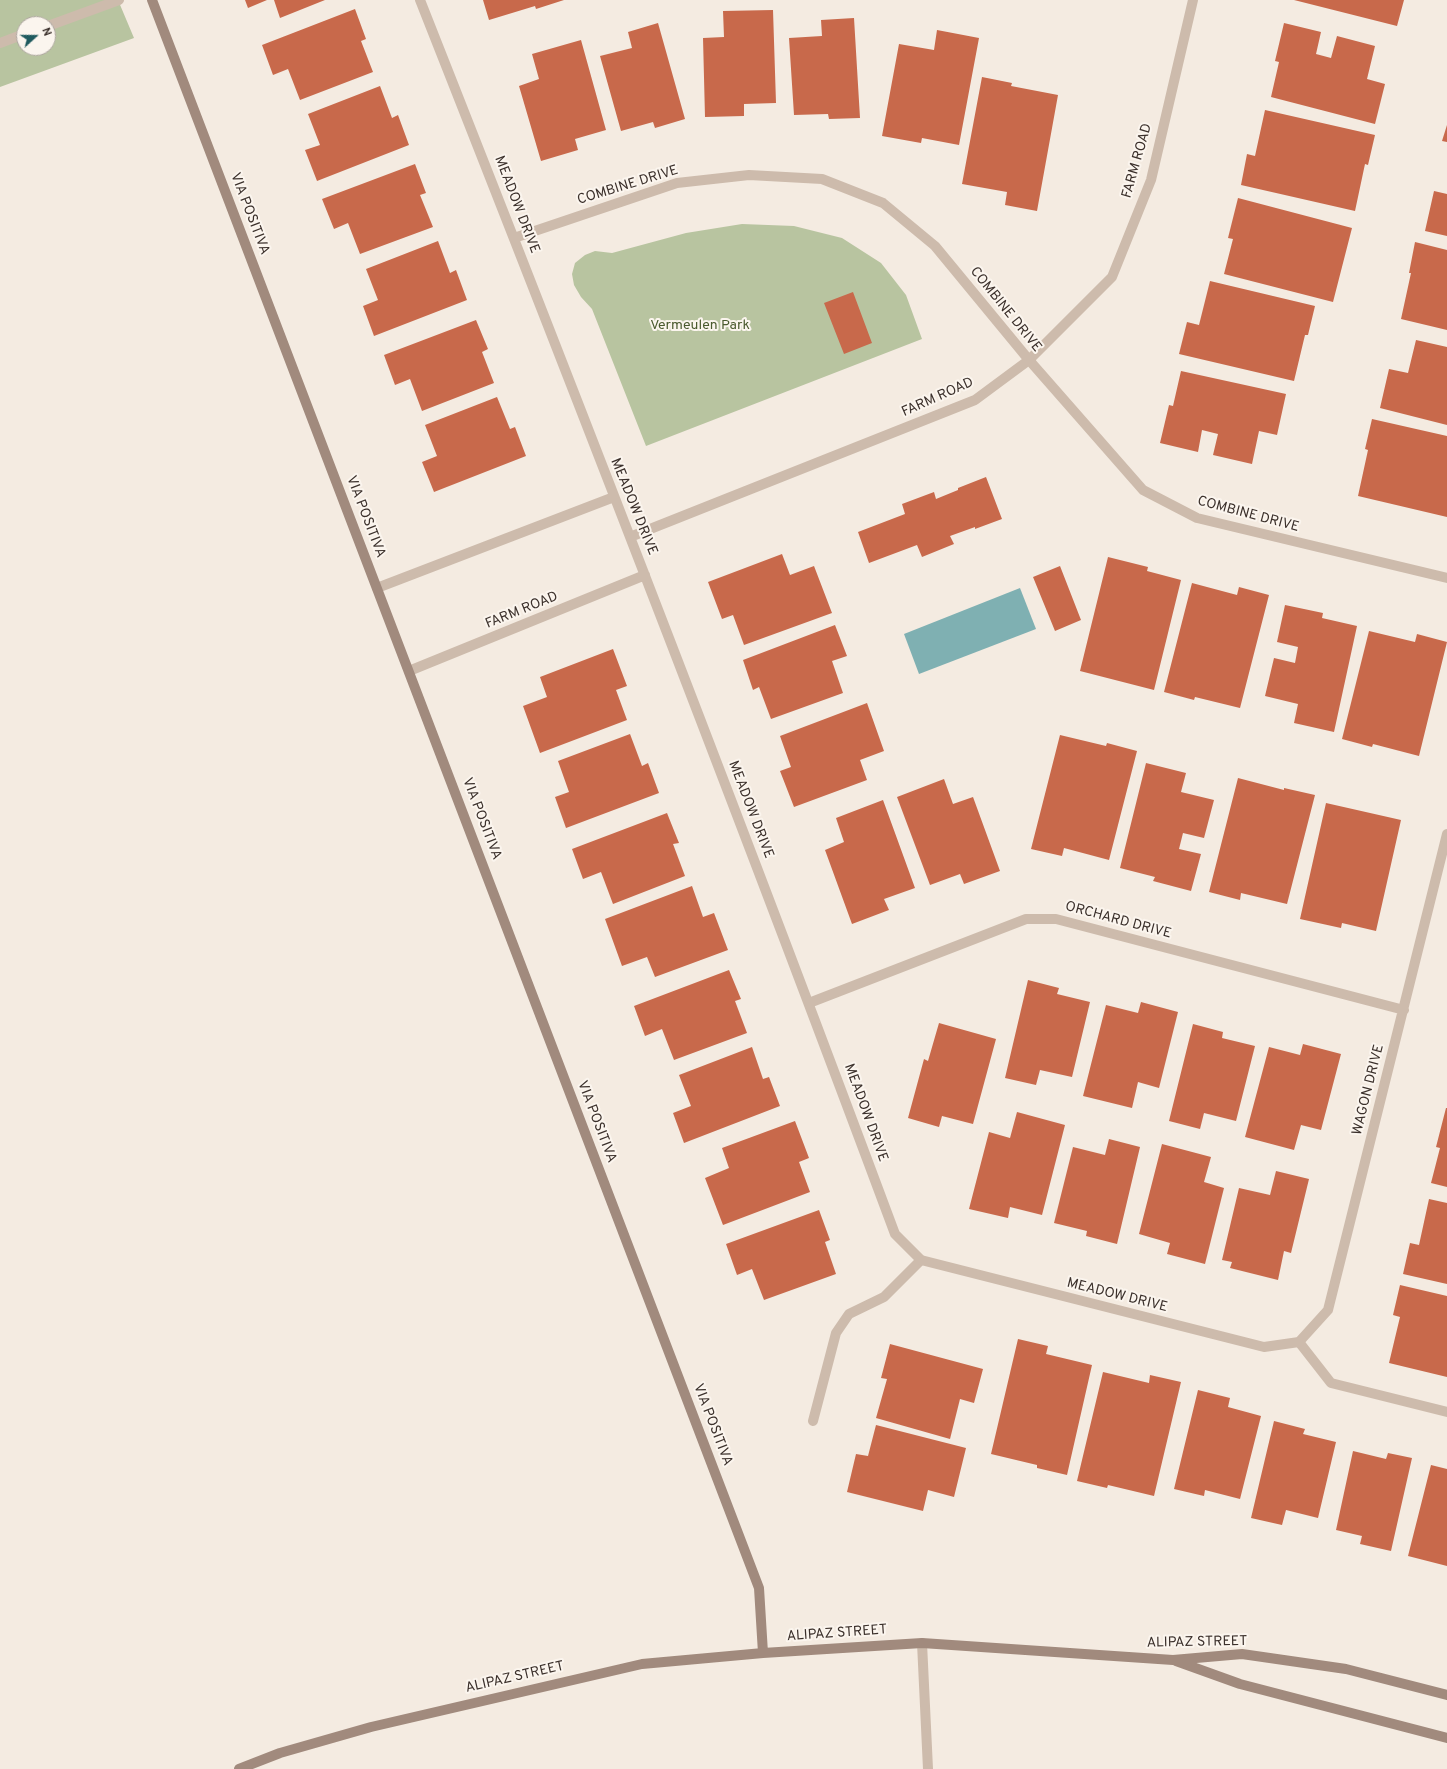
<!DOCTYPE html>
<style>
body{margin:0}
#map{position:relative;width:1447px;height:1769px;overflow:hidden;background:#f4ebe1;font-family:Overpass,sans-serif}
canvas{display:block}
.north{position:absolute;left:16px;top:16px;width:40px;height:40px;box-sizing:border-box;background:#fbf5ee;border:1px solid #aea6a0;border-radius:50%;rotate:69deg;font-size:11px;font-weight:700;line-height:16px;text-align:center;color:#3b302b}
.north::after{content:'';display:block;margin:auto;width:14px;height:18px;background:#1f5a5e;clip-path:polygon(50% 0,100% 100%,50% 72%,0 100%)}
</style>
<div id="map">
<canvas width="1447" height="1769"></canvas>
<div class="north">N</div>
</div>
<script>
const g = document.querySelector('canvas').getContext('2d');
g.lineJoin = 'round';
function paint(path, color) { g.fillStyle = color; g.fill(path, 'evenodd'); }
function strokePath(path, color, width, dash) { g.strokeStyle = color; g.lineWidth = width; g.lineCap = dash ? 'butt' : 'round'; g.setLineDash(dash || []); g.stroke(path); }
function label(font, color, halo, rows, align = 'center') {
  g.font = font + ' Overpass,sans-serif'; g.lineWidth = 4; g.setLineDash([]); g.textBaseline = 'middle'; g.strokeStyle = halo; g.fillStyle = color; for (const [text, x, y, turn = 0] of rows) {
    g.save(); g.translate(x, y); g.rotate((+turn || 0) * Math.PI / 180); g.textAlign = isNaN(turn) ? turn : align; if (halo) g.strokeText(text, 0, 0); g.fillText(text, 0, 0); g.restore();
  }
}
paint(new Path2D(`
 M0,0h118l16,38 -134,49zM24,24h24v24h-24z
 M742,224l52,2 48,12 39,25 25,32 16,44 -276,107 -54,-137 -11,-12 -7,-12 -2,-11 3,-11 10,-8 10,-4 17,2 74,-20z`), '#b8c4a0');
paint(new Path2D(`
 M1020,588l16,41 -117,45 -15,-40z`), '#7fb0b2');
paint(new Path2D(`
 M245,0h22l-19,8z
 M274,0h51l-45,18z
 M483,0h81l-28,9 -1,-3 -46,14z
 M1294,0h110l-7,26z
 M355,9l11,30 -5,2 12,31 -73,28 -12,-31 -15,6 -11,-30z
 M773,10l3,93 -32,1v12l-39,1 -2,-79 21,-1 -1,-26z
 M854,18l6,100 -31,1 -1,-5 -34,1 -5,-77 33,-2 -1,-16z
 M658,23l27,96 -30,9 -2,-6 -32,9 -21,-75 32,-8 -4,-16z
 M1284,23l37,9 -5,22 15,4 6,-22 38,10 -8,33 18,5 -10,40 -104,-27 8,-35 -4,-1z
 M937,30l42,8 -20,107 -37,-7 -1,5 -39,-7 17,-92 35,6z
 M581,40l25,90 -31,9 3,11 -37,11 -22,-75 20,-7 -7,-25z
 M982,77l30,6 -1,3 47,9 -21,116 -32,-6 2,-13 -45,-8z
 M380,86l12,32 6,-3 11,30 -92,36 -12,-31 15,-5 -12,-31z
 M1265,110l110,25 -7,30 -3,-1 -10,47 -114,-26 6,-31 8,2z
 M1447,125v17l-5,-1z
 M415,164l11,29 -6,2 13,32 -73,27 -12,-31 -14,6 -12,-30z
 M1434,191l13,3v42l-22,-5z
 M1238,198l114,30 -19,74 -109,-28 9,-35 -5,-1z
 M438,241l12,32 6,-3 11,30 -93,36 -11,-30 15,-6 -12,-31z
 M1415,242l32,8v80l-46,-11 10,-46h-2z
 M1210,281l105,25 -7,29h-3l-11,46 -115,-27 8,-32 12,3z
 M853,292l19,51 -28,11 -20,-51z
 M476,320l12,29 -6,3 12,31 -72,28 -12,-32 -15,6 -11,-30z
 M1416,340l31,7v78l-67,-17 9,-39 19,4z
 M1181,371l105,23 -9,41 -18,-4 -7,33 -39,-9 5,-21 -16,-4 -4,22 -38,-9 9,-38 4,1z
 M497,397l13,32 5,-2 11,29 -92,36 -12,-30 15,-6 -12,-31z
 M1372,419l75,17v81l-89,-21 10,-46 -3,-1z
 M986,477l16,42 -27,10v-2l-25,9 4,8 -32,13 -5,-12 -48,18 -11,-31 47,-18 -3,-10 32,-12 2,7 22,-9v-2z
 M782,554l8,21 24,-9 18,47 -88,32 -11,-30 -11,4 -14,-37z
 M1108,557l40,10 -1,4 34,9 -27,110 -74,-19z
 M1060,566l21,54 -26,11 -22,-54z
 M1192,583l45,12 2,-8 30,8 -29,113 -45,-11 -1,3 -30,-8z
 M1285,605l38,8 -1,5 35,8 -23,106 -40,-9 4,-19 -33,-8 9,-38 21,5 3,-16 -21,-5z
 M835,625l12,31 -15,5 11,32 -72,26 -12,-32 -6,3 -10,-30z
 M1369,631l46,11 2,-8 30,8 -28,114 -46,-12 -1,3 -30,-8z
 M613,649l14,37 -11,4 11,30 -87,33 -17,-47 24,-9 -7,-20z
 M867,703l17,48 -24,9 7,20 -73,27 -14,-36 11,-4 -11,-31z
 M630,734l12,32 6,-3 11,30 -93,35 -11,-31 14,-5 -11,-31z
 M1060,735l46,11 1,-3 30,8 -28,109 -45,-12 -2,8 -31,-7z
 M1146,763l40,10 -5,19 33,8 -10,38 -21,-5 -4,16 22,5 -10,37 -38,-10 2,-4 -35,-9z
 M1238,778l46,12v-2l31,7 -28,109 -46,-11 -1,7 -31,-8z
 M944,779l9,25 20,-7 27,74 -36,13 -4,-10 -30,11 -33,-88z
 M883,800l32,88 -31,11 5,11 -37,14 -27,-74 19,-8 -8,-24z
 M1326,803l75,17 -25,111 -34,-8 -1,5 -41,-9z
 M667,813l12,30 -6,1 12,32 -72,28 -12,-32 -18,7 -11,-30z
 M692,886l11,31 11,-4 14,37 -73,27 -8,-20 -25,9 -17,-47z
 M729,970l12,29 -6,2 12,32 -73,27 -12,-31 -17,7 -11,-30z
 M1028,980l31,8 -2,6 33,8 -18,75 -32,-7 -4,15 -31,-7z
 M1141,1002l37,10 -19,76 -21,-6 -6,26 -49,-12 23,-91 32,8z
 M939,1023l57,16 -23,85 -31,-8 -3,11 -31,-9 16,-59 4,2z
 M1193,1024l30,8 -1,6 33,8 -19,75 -32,-8 -4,16 -31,-8z
 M1303,1044l38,10 -20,76 -20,-5 -7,25 -49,-13 24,-90 31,8z
 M752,1047l11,32 6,-2 11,29 -96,37 -11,-30 18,-7 -12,-31z
 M1446,1108h1v79l-16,-4 9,-35 -4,-1z
 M1017,1112l48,13 -23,90 -32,-8 -2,11 -39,-9 20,-77 21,6z
 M795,1121l14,37 -10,4 11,30 -87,33 -18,-47 24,-10 -7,-20z
 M1109,1139l31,8 -23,97 -31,-8 1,-5 -33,-8 19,-76 32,8z
 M1162,1144l49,13 -7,25 20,6 -19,76 -38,-10 3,-11 -31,-9z
 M1276,1171l33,8 -18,74 -7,-2 -6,29 -48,-12 2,-6 -10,-2 17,-72 31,7z
 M1429,1199l18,4v81l-44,-10 7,-31 9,2z
 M819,1210l11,30 -5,2 11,32 -72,26 -12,-31 -15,6 -11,-31z
 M1400,1285l47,11v81l-58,-14 11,-46 -7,-2z
 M1018,1339l30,7 -2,8 46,11 -25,110 -30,-7v-3l-46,-11z
 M890,1344l93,25 -9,34 -14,-4 -10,40 -74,-21 11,-39 -6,-1z
 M1103,1372l46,11 1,-8 31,7 -27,114 -46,-11 -1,3 -30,-7z
 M1198,1390l32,8 -2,9 33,9 -21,83 -35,-9 -1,6 -30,-7z
 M1274,1421l31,8 -2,5 33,8 -18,76 -32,-8 -4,15 -31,-7z
 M876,1425l90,23 -12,49 -26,-7 -5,21 -76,-19 9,-38 12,2z
 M1353,1451l33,8 2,-6 24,5 -21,93 -31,-7 2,-8 -26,-6z
 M1431,1465l16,4v97l-39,-10z`), '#c8694b');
strokePath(new Path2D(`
 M48,26l71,-26
 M0,43l24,-9
 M1299,1342l32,41 116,29
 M813,1421l23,-88 13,-19 35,-17 37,-37`), '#cdbbac', 10);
strokePath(new Path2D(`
 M420,0c162,410 321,821 475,1234l26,26 343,87 35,-5 29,-32 119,-476
 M514,238l163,-55 72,-8 73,4 61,24 52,43 94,114 114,130 54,28 250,60
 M630,537l345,-137 54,-40 83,-83 39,-97 42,-180
 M377,588l237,-91
 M409,671l236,-96
 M809,1003l217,-84h30l348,91
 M922,1643l6,126`), '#cdbbac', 10);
strokePath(new Path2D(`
 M152,0l607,1588 4,65
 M1176,1661l64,23 207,54
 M239,1769l41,-16 91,-26 271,-63 121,-11 159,-10 251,17 69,-6 104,15 101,26`), '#a18a7d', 10);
label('14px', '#3b302b', '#fbf5ee', [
 ["FARM ROAD",1138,161,-74],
 ["COMBINE DRIVE",628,186,-17],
 ["MEADOW DRIVE",516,205,69],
 ["VIA POSITIVA",249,214,69],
 ["COMBINE DRIVE",1005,310,51],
 ["FARM ROAD",938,398,-24],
 ["MEADOW DRIVE",633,507,68],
 ["COMBINE DRIVE",1248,515,15],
 ["VIA POSITIVA",365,517,69],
 ["FARM ROAD",522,611,-22],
 ["MEADOW DRIVE",750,810,69],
 ["VIA POSITIVA",481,819,69],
 ["ORCHARD DRIVE",1118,921,15],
 ["WAGON DRIVE",1369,1090,-76],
 ["MEADOW DRIVE",865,1113,70],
 ["VIA POSITIVA",596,1122,69],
 ["MEADOW DRIVE",1117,1296,14],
 ["VIA POSITIVA",712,1425,69],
 ["ALIPAZ STREET",837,1634,-4],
 ["ALIPAZ STREET",1197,1643,-1],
 ["ALIPAZ STREET",515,1678,-13]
]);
label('14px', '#4a5a2e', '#fbf5ee', [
 ["Vermeulen Park",700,326]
]);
</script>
